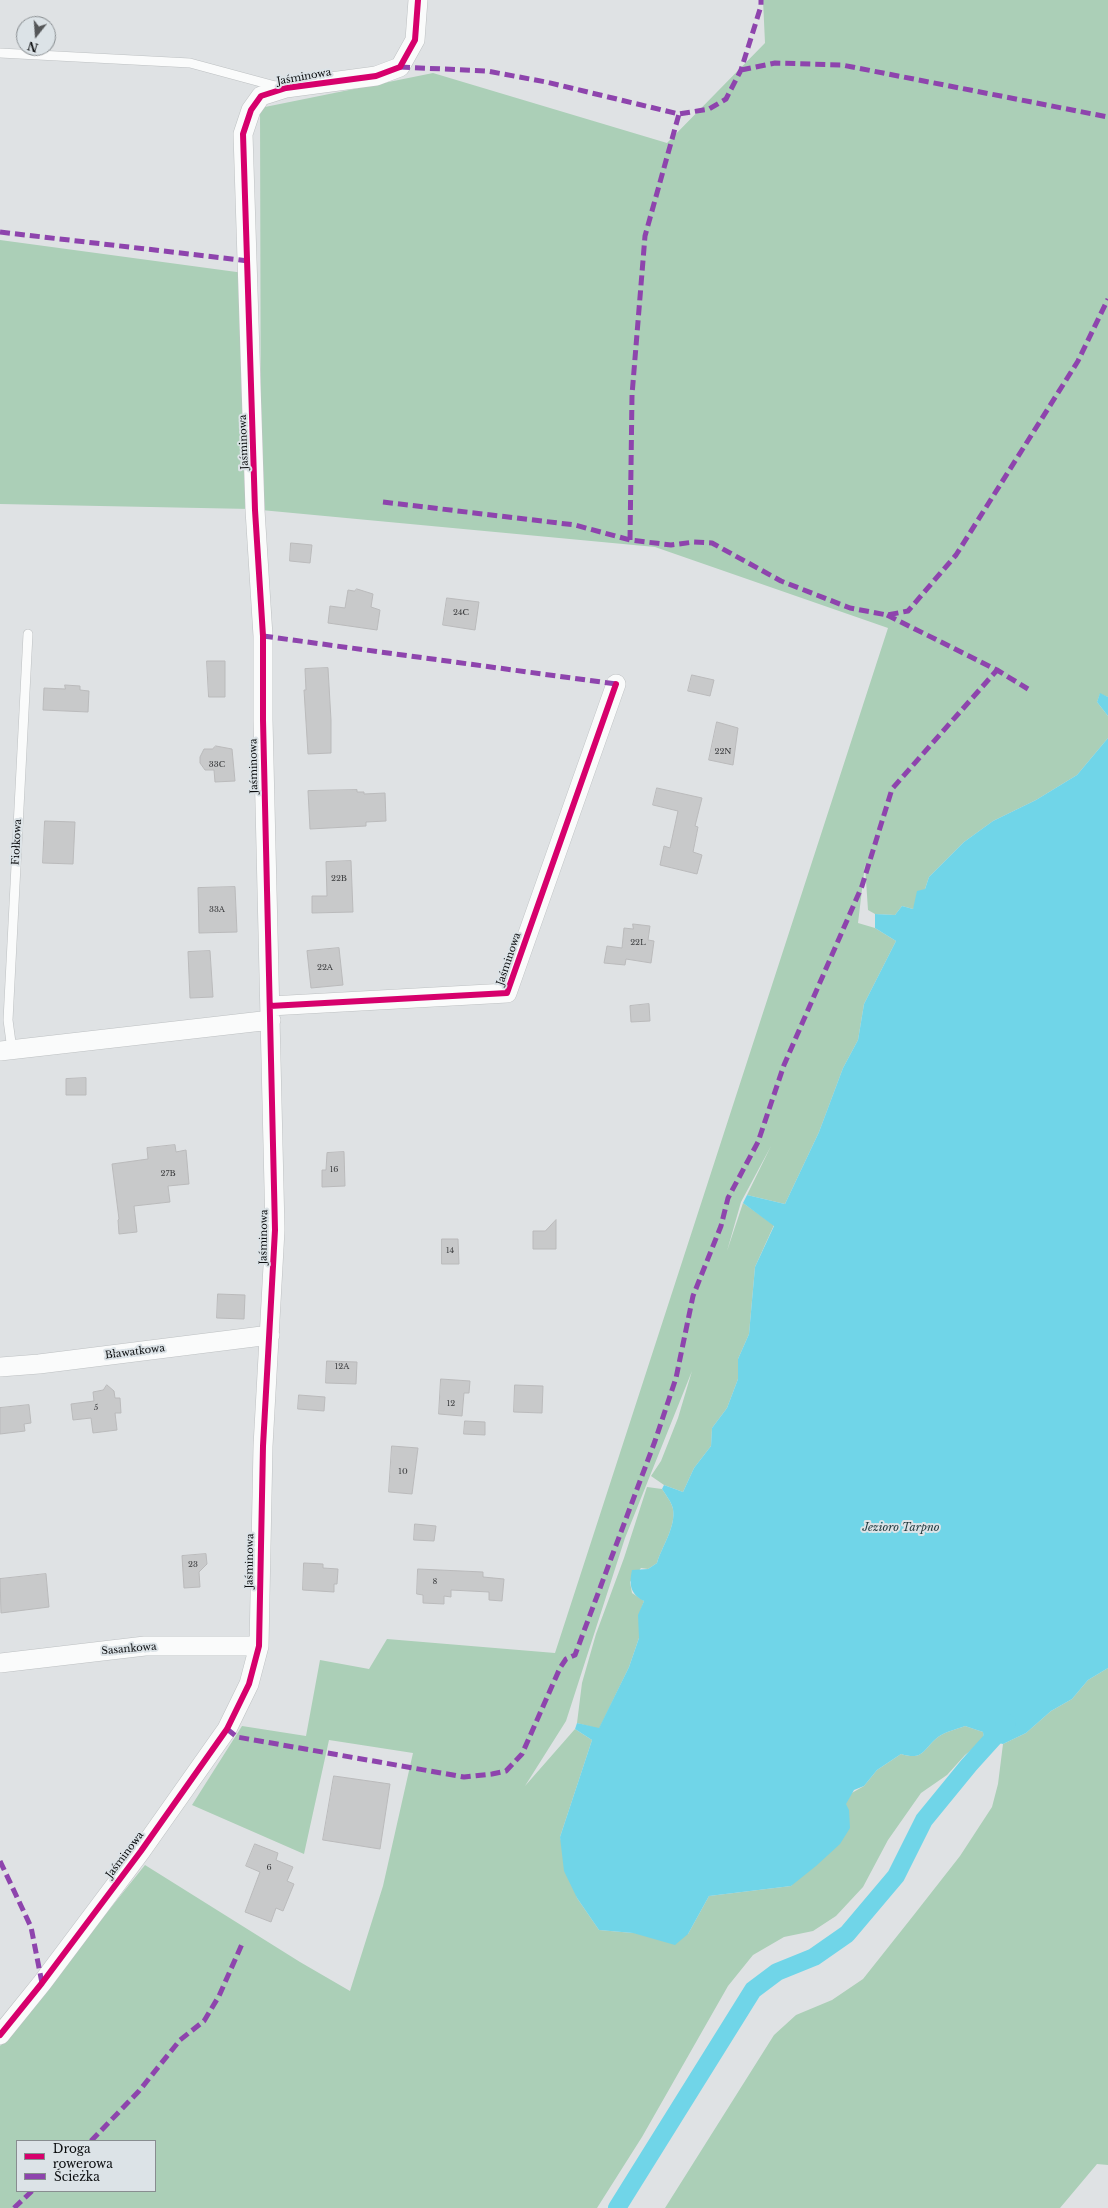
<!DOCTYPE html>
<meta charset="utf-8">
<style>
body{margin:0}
#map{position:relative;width:1108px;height:2208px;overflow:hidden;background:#dfe2e4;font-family:"Libre Baskerville",serif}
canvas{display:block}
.legend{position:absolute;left:16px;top:2140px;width:140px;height:52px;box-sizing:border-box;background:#dce3e7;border:1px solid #888d90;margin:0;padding:5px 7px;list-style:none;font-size:12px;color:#0a0c0e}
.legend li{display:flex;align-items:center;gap:8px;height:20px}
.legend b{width:20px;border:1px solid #888d90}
.north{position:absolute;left:16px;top:16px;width:40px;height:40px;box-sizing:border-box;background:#dce3e7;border:1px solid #888d90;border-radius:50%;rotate:197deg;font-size:11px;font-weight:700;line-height:16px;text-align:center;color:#0a0c0e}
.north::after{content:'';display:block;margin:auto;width:14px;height:18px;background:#555759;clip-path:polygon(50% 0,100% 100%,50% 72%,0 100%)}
</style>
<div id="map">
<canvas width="1108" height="2208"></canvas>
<ul class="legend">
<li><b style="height:5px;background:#d6006c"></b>Droga rowerowa</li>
<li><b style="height:5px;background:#8e44ad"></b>Ścieżka</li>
</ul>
<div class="north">N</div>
</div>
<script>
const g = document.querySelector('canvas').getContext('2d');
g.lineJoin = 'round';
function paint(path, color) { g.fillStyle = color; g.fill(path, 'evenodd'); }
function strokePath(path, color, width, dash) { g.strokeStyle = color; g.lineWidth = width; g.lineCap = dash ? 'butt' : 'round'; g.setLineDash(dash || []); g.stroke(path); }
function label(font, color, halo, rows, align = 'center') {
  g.font = font + ' "Libre Baskerville",serif'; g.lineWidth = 4; g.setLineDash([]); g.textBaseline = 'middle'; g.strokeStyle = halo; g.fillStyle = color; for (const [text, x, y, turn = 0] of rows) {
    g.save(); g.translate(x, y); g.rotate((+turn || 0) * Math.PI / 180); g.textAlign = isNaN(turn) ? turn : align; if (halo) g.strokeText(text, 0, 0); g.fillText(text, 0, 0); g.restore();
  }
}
paint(new Path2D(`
 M763,0h345v697l-8,-3 -3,8 11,14v22l-31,37 -41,25 -43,21 -29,21 -35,35 -4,12 -12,20 -11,-3 -7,9 -20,-1 -7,-4 -3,-45 -7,58 17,5 21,13 -32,63 -6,36 -15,28 -24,64 -34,72 -38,-9 24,-49 -30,56 -14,49 16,-48 31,22 -19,42 -6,67 -11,25v20l-11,29 -15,20 -1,18 -17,22 -11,24 -19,-7 -13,-9 10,-15 17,-43 14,-47 -67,167 -59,183 -41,65 50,-57 17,11 -32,97 17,61 22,32 34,3 55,1 21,-38 82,-10 59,-92 14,-8 13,-16 24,-16c23,7 22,-5 37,-17 7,-5 19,-8 27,-11l18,6 1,8 -19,15 -18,20 -26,18 -33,47 -25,47 -27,29 -23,15 -29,6 -31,18 -25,31 -86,151 -45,71h-597v-162l145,-181 155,97 50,29 33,-105 30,-133 -84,-13 -25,114 -112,-49 50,-79 64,10 14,-76 49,9 18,-30 168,14 333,-1025 -233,-81 -394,-37 -1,-402 173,-35 234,70 98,-100zM17,2141h138v50h-138z
 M0,240l244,33 7,236 -251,-5z
 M647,1487l15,2c4,6 10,14 11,20 3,18 -11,37 -16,54l-9,6 -7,-1 -11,14 2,11 12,8 -5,14v23l-10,29 -30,62 -22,-6 5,-40 14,-49 28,-76z
 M1108,1668v497l-11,-1 -37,44h-395l109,-173 22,-20 36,-15 31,-21 50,-63 47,-60 32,-49 6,-23 5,-40 23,-11 25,-22 21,-12 16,-19z`), '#abcfb7');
paint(new Path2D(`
 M1100,693l8,4v19l-11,-14z
 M1108,738v930l-20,12 -16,19 -21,12 -25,22 -23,11 -19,-4 -1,-8 -18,-6c-8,3 -20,6 -27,11 -15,12 -14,24 -37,17l-24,16 -13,16 -10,4 -8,14 3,6 1,18 -10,16 -24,22 -25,20 -82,10 -21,38 -13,11 -42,-12 -34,-3 -22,-32 -13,-27 -4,-34 32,-97 -17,-11 2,-6 22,5 30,-61 10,-29 -1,-23 6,-14c-14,-7 -15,-17 -12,-31l16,-1 9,-6c5,-17 19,-36 16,-54 -1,-6 -7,-14 -11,-20l2,-4 19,7 11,-24 17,-22 1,-18 15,-20 11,-29v-20l11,-25 6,-67 19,-41 -31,-23 4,-8 38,9 34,-72 24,-64 15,-28 6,-36 32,-63 -21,-13v-14l20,1 7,-9 11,3 4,-18 8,-2 4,-12 35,-35 29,-21 43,-21 41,-25z`), '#70d5e8');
strokePath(new Path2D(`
 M617,2208l136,-218 24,-18 37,-15 33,-23 49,-58 28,-56 45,-55 38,-42`), '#70d5e8', 18);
const building = new Path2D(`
 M291,543l21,2 -2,18 -20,-2z
 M357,589l16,5 -2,13 9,3 -3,20 -49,-7 2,-17 15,2 3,-18 6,1z
 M447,598l32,4 -4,28 -32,-5z
 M207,661h18v36h-16z
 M328,668l3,52v33l-23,1 -4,-64h2l-1,-21z
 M692,675l22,5 -4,16 -22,-5z
 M65,685l15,1v4l9,1 -1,21 -45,-2 1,-22 21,1z
 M717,722l21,6 -5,37 -24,-5z
 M216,746l16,3 3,32 -20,1 -1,-12h-9l-5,-7v-6l4,-8h8z
 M657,788l45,10 -7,28 3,1 -5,25 9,3 -5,19 -37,-9 4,-19 6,2 8,-37 -25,-6z
 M357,790v2h7v2l21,-1 1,28 -20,1v4l-56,3 -2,-38z
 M45,821l30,1 -2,42 -30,-1z
 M351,861l2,51 -41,1v-17h15l-1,-34z
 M235,887l2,45 -38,1 -1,-45z
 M633,924l17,2 -2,14 6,1 -3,22 -25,-4 -1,6 -21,-2 3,-17 15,2 2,-20 9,1z
 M339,948l4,37 -32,3 -4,-37z
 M210,951l3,46 -23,1 -2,-46z
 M649,1004l1,17 -19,1 -1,-16z
 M86,1078v17h-20v-16z
 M175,1145l1,7 10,-2 3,34 -21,2 2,16 -36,4 3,26 -18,2 -1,-14 1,-1 -7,-55 36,-5 -1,-11z
 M344,1152l1,34 -23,1v-17h4l1,-17z
 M556,1220v29h-23v-18h12z
 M442,1239h16l1,25h-17z
 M218,1294l27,1 -1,24 -27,-1z
 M327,1361l30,1 -1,22 -30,-1z
 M441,1379l29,2 -1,12h-5l-2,23 -23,-2z
 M107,1385l7,6 1,7h5l1,15h-6l2,17 -24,3 -2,-15 -18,2 -2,-16 23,-3 -1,-9 10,-2z
 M515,1385l28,1 -1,27 -28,-1z
 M299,1395l26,2 -1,14 -26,-2z
 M29,1405l2,18 -7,1 1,7 -25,3v-26z
 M465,1421l20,1v13l-21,-1z
 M392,1446l26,2 -6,46 -23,-2z
 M415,1524l21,2 -2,15 -20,-1z
 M206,1554l1,10 -8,8 1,15 -16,1 -2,-32z
 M304,1563l19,1v4l15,1 -1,15h-3v8l-31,-2z
 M418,1569l65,3v5l21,2 -2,22 -13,-1v-8l-38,-2v7l-7,-1v8l-21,-1v-8l-6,-1z
 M46,1574l3,33 -48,6 -1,-34z
 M334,1776l56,8 -10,65 -57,-9z
 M255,1844l23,9 -2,7 17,7 -6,14 7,3 -11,27 -7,-3 -5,14 -26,-10 15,-40 -14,-6z`);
paint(building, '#c8c9ca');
strokePath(building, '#bababb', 1);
const lane = new Path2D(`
 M0,53l190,10 89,24
 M12,1050l-4,-30 20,-386`);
const street = new Path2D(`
 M270,1006l237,-13 109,-309
 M0,1051l271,-31
 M0,1367l39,-3 231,-29
 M0,1663l145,-17h114
 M0,2035l42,-52 99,-132 86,-122 22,-45 10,-38 4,-200 12,-216 -12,-510v-84l-8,-126 -12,-376 8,-24 10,-14 25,-8 90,-12 24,-9 15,-27 3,-40`);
strokePath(lane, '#bdc0c2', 10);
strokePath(street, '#bdc0c2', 20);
strokePath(lane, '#fafbfb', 9);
strokePath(street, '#fafbfb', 19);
strokePath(new Path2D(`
 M400,67l87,4 59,11 133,32 30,-5 17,-10 15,-29 20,-64v-6
 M741,70l34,-7 67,2 266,52
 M0,232l249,29
 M383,502l192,23 55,15 41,5 23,-3 18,1 69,38 69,27 37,7 21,-4 48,-56 122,-194 30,-62
 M630,540l2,-145 13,-159 34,-122
 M887,615l110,55 31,19
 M263,636l353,48
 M227,1729l10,8 227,40 28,-3 14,-3 16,-17 38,-86 6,-9 9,-4 80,-214 21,-63 17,-82 28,-70 7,-28 30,-56 26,-77 78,-179 30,-97 105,-119
 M0,1861l31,66 11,56
 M91,2141l48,-50 41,-51 24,-19 15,-25 23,-52
 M14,2208l18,-17`), '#8e44ad', 5, [10, 5]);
strokePath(new Path2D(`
 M270,1006l237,-13 109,-309
 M0,2035l42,-52 99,-132 86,-122 22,-45 10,-38 4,-200 12,-216 -12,-510v-84l-8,-126 -12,-376 8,-24 10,-14 25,-8 90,-12 24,-9 15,-27 3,-40`), '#d6006c', 6);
label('8px', '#3a3b3d', null, [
 ["24C",461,613],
 ["22N",723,752],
 ["33C",217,765],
 ["22B",339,879],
 ["33A",217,910],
 ["22L",638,943],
 ["22A",325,968],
 ["16",334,1170],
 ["27B",168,1174],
 ["14",450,1251],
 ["12A",342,1367],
 ["12",451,1404],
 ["5",96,1408],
 ["10",403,1472],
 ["23",193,1565],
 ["8",435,1582],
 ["6",269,1868]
]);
label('10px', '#0a0c0e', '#dce3e7', [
 ["Jaśminowa",304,77,-10],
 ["Jaśminowa",244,442,-92],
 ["Jaśminowa",254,766,-91],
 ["Fiołkowa",17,842,-87],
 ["Jaśminowa",509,959,-71],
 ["Jaśminowa",264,1237,-89],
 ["Bławatkowa",135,1352,-7],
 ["Jaśminowa",250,1561,-89],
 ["Sasankowa",129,1649,-5],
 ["Jaśminowa",125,1855,-53]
]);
label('italic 11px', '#1f373c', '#dce3e7', [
 ["Jezioro Tarpno",901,1528]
]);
</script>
